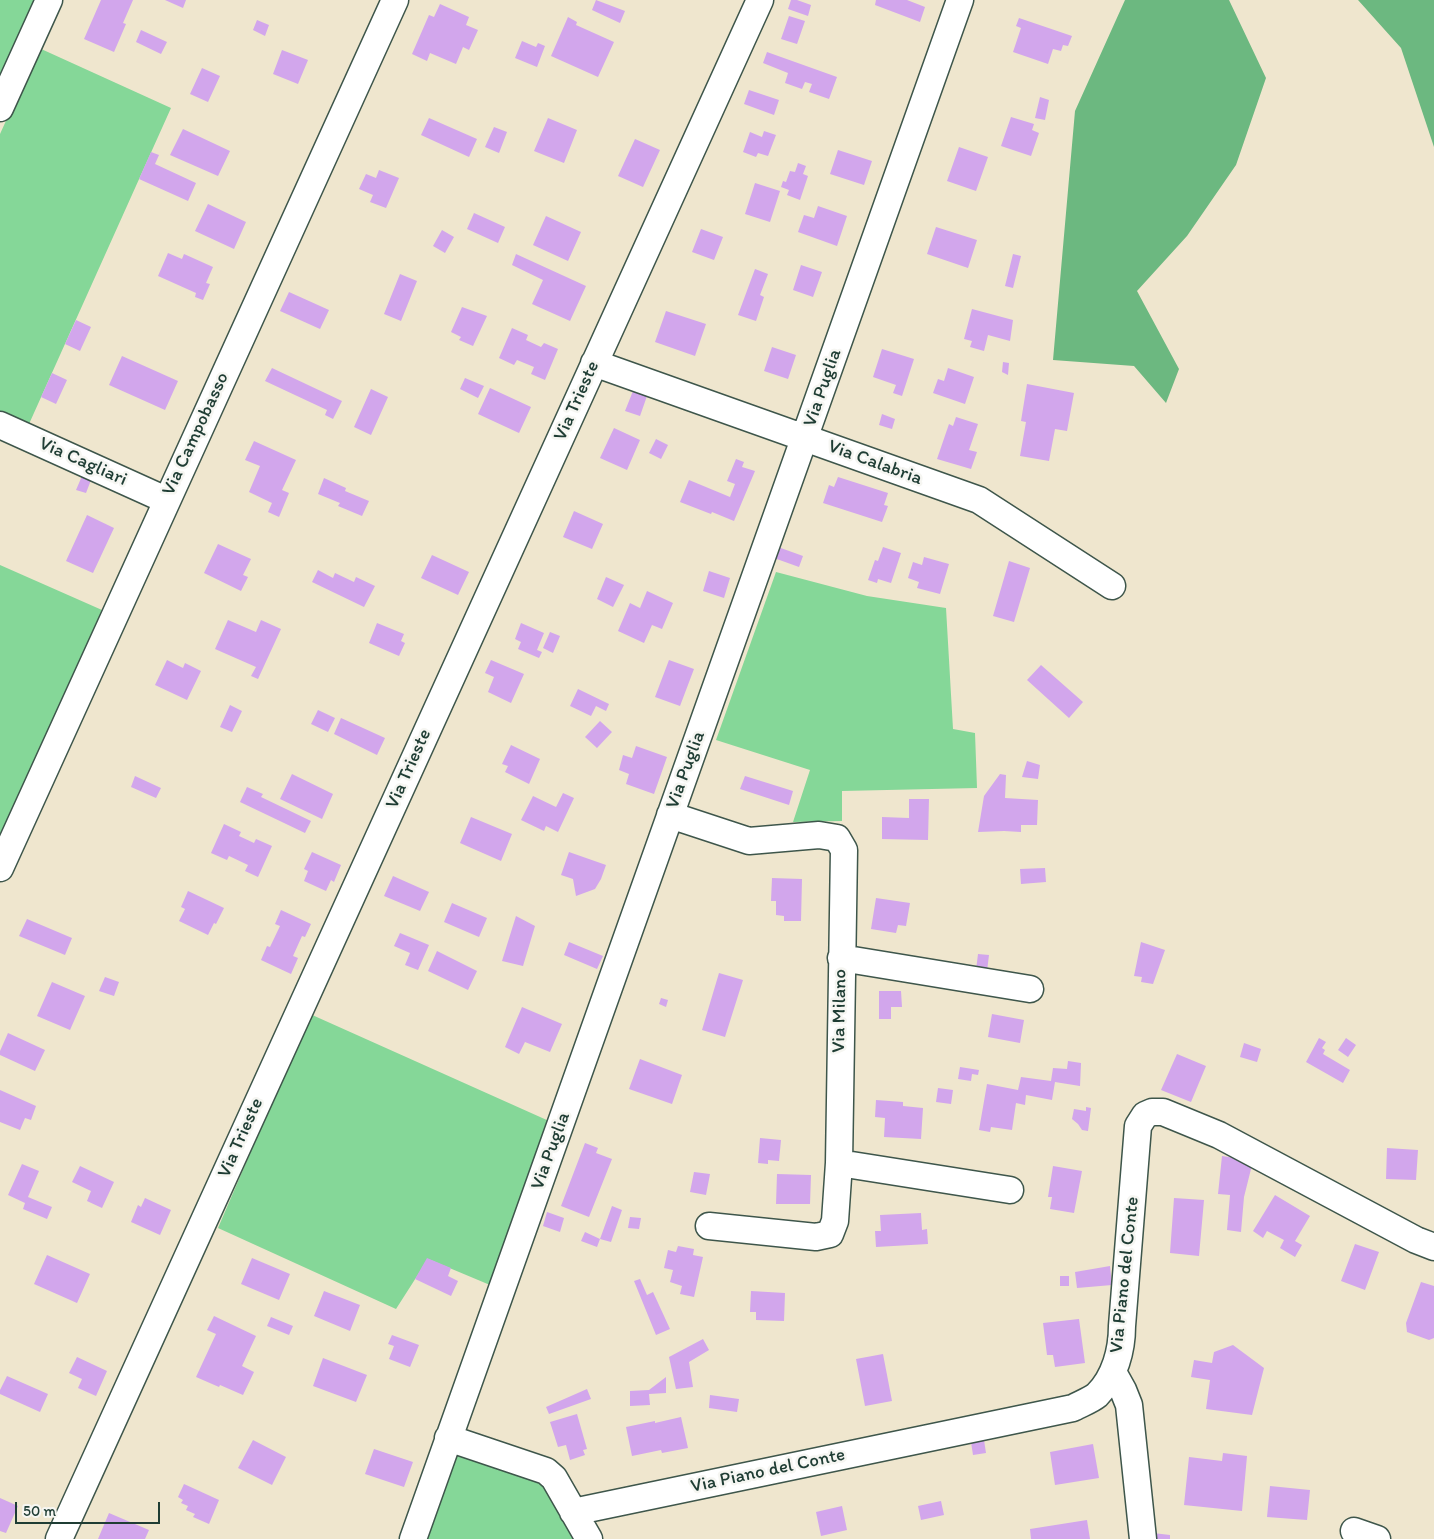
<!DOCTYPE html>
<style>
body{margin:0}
#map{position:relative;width:1434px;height:1539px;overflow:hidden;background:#efe6ce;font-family:Itim,sans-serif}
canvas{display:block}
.scale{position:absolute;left:15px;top:1502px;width:145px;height:22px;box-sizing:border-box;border:2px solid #1f3d34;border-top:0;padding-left:6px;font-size:15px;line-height:18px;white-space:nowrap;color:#1f3d34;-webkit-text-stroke:4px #f6f6f2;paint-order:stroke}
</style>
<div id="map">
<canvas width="1434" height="1539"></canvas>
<div class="scale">50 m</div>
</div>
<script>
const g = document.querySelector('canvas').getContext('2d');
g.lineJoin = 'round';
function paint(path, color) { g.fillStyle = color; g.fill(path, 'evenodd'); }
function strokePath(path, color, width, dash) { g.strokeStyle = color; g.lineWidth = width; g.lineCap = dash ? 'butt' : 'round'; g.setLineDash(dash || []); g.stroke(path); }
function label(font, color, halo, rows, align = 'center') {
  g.font = font + ' Itim,sans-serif'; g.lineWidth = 5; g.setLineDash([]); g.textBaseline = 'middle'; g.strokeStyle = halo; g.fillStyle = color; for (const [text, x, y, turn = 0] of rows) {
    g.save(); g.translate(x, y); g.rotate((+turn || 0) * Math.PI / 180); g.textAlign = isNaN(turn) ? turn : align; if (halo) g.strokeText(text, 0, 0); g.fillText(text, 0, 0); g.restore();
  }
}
paint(new Path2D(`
 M0,0h37l-37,82z
 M39,48l132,60 -142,316 -29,-13v-277z
 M0,565l102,45 -102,229z
 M776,572l91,24 79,12 7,121 22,4 2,55 -135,3v30l-49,1 17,-52 -94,-30z
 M310,1014l239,107 -59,164 -62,-26 -32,50 -178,-81z
 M458,1451l87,32 33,56h-151z`), '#85d798');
paint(new Path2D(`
 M1125,0h104l37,78 -30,87 -49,71 -50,55 42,78 -13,34 -32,-37 -81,-6 22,-249z
 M1358,0h76v147l-33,-99z`), '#6cb880');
paint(new Path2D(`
 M101,0h32l-10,23 3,1 -12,28 -30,-13z
 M165,0h21l-3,8z
 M596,0l29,11 -5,12 -28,-13z
 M791,0h6l14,5 -3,11 -20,-7z
 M876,0h31l18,7 -5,15 -45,-17z
 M440,4l29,13 -3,8 12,5 -9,20 -6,-3 -7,17 -26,-11 -3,8 -15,-7 17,-39 5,2z
 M789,16l16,5 -8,23 -16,-5z
 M568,17l9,5 -1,3 38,17 -16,35 -47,-21z
 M1019,18l53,18 -4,10 -5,-1 -2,6 -8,-2 -5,15 -35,-12 8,-24 -5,-2z
 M257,20l12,5 -4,11 -12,-6z
 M141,30l26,12 -6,12 -25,-12z
 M522,41l14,6 2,-4 7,3 -8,21 -22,-9z
 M282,50l26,10 -10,24 -25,-10z
 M767,52l70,25 -8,22 -20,-7 3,-8 -7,-2 -3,7 -17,-6 3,-10 -25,-10z
 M202,68l18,8 -12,26 -18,-8z
 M749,90l30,10 -5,15 -30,-11z
 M1040,97l9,3 -4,20 -10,-2z
 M1011,117l23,7 -2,6 7,3 -8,23 -30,-10z
 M429,118l48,21 -8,18 -48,-22z
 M548,118l29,12 -13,33 -30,-12z
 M494,127l13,5 -8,21 -14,-6z
 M183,129l47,22 -12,25 -48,-21z
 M764,131l12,4 -8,21 -10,-3 -2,4 -13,-5 7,-20 12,5z
 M635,139l25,11 -17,37 -25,-11z
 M959,147l29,10 -12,34 -29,-10z
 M838,150l34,11 -8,24 -34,-11z
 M151,152l8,3 -4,9 41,19 -8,18 -49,-22z
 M798,163l8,3 -3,8 5,2 -8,24 -13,-5 2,-5 -8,-3 2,-6 3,1 4,-11 5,1z
 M379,170l20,8 -13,30 -16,-6 3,-7 -14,-6 7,-15 10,4z
 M755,183l25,8 -10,31 -25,-8z
 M208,204l38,18 -12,27 -39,-18z
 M818,206l29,10 -10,30 -39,-14 6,-17 10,3z
 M474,213l31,14 -7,16 -31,-14z
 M546,216l35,16 -13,29 -35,-16z
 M936,227l41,13 -9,28 -41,-14z
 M701,229l22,8 -9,23 -22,-8z
 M442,230l12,7 -9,16 -12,-7z
 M168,253l14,6 2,-5 29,13 -7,16 4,1 -7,16 -8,-3 1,-4 -38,-17z
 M516,254l70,32 -16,35 -38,-17 11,-24 -31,-15z
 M1013,254l8,2 -8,32 -8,-2z
 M801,265l21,7 -9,25 -20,-7z
 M755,269l13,5 -8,21 4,2 -8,24 -18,-6z
 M400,274l17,7 -16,40 -17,-7z
 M289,292l40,18 -9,19 -40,-18z
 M462,307l25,9 -14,30 -14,-6 2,-3 -10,-5z
 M972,309l41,11 -3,21 -22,-6 -4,16 -14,-4 2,-6 -8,-2z
 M666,311l40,13 -11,32 -40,-14z
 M76,320l15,7 -11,24 -15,-7z
 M512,328l16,7 -2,5 15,7 3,-4 14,6 -13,31 -14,-6 3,-7 -17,-7 -3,5 -15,-7z
 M772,347l24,8 -8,24 -24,-8z
 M882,349l32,10 -12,37 -9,-3 3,-8 -23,-8z
 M122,356l56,25 -13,29 -56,-25z
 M1003,362l6,1 -1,12 -6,-3z
 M272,368l70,33 -9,18 -8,-4 2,-5 -62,-29z
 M948,368l26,9 -9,27 -32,-11 5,-14 6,2z
 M52,373l15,7 -11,24 -15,-7z
 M465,378l19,8 -6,12 -18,-9z
 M1027,384l47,9 -7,38 -12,-2 -6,32 -29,-5 6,-34 -5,-1z
 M490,388l41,19 -12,26 -41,-19z
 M371,389l17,8 -17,38 -17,-8z
 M633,391l14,5 -7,20 -15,-5z
 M882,414l13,5 -3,10 -13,-4z
 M956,417l22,7 -9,26 8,2 -6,17 -34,-10 12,-35 4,2z
 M614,428l26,12 -13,30 -27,-12z
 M656,439l12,6 -7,14 -12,-6z
 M254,441l42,19 -14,30 7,3 -10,24 -11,-5 4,-9 -23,-11 11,-26 -15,-6z
 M736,459l8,3 -2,5 13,4 -21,50 -22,-9 -1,2 -31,-12 9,-22 41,17 5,-13 -8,-3z
 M82,476l9,4 -5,13 -10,-3z
 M838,477l50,16 -4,12 4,1 -6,16 -59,-19 6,-18 5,2z
 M324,478l22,10 -1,3 24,10 -7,15 -24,-10 2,-3 -22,-9z
 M574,511l29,13 -11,25 -29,-12z
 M87,515l27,13 -21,45 -27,-12z
 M218,544l33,15 -8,16 5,2 -7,14 -37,-18z
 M778,547l25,9 -4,11 -25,-9z
 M883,547l18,6 -10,30 -13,-4 -1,4 -9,-3 7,-20 3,1z
 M432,555l37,17 -11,23 -37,-17z
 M924,557l25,7 -9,30 -23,-6 2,-6 -11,-4 5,-16 9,3z
 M1009,561l21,7 -16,54 -21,-6z
 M318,570l15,8 2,-5 19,9 2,-5 19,9 -11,21 -52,-25z
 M709,571l21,7 -6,20 -21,-7z
 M606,577l18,8 -11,22 -16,-8z
 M647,591l26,12 -11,26 -10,-4 -8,18 -26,-12 12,-28 10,5z
 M228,620l28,12 5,-12 20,9 -23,50 -7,-3 5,-9 -41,-18z
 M377,623l27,11 -3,7 4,2 -6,13 -30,-13z
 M521,623l23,10 -7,17 5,2 -3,6 -21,-9 3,-7 -6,-3z
 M550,632l10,4 -7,17 -10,-5z
 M167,660l16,8 2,-5 16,8 -14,29 -32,-15z
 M491,660l33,14 -13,29 -23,-11 6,-15 -9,-4z
 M669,660l25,9 -14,37 -25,-9z
 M1041,665l42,37 -14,16 -42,-38z
 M578,689l31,15 -3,7 -10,-5 -5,10 -21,-10z
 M230,705l12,6 -10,21 -12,-5z
 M318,710l17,8 -7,14 -17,-8z
 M341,718l44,20 -8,17 -43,-21z
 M600,721l12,11 -15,16 -12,-11z
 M511,745l29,14 -11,25 -24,-12 3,-6 -6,-2z
 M636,746l31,11 -13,37 -28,-10 3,-10 -10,-4 4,-15 9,3z
 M1027,761l13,4 -2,14 -16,-2z
 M292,774l41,20 -11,25 -42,-20z
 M1000,774l6,1 -1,23 33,2 -1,25h-16v7l-17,-1 -26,1 6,-36z
 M135,776l26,12 -5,10 -25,-11z
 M745,776l48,15 -4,14 -49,-16z
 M247,787l16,7 -2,3 50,24 -6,12 -65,-31z
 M563,793l11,5 -16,34 -12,-6 -2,5 -23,-11 12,-24 23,11z
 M909,799h20l-1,41 -46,-1v-22l27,1z
 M471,817l41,17 -11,27 -41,-18z
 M224,824l17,8 -2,4 15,7 2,-4 16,7 -14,31 -13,-6 3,-6 -19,-9 -2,4 -16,-7z
 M312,852l29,13 -7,17 -3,-2 -5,11 -22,-10 4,-10 -4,-2z
 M569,852l37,13 -5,14 -6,10 -19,7 -3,-17 -12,-4z
 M1045,868l1,14 -25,2 -1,-15z
 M393,876l36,16 -9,19 -36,-15z
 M772,878l30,1 -1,42h-17v-5l-8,-1v-14h-5z
 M188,891l36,17 -8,16 -2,-1 -6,12 -29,-14 6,-12 -4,-2z
 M876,898l34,5 -4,23 -8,-1 -2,8 -25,-4z
 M452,903l35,15 -8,19 -35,-15z
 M281,910l30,14 -6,13 -3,-1 -9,20 5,2 -7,16 -30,-14 6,-14 3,1 10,-21 -5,-2z
 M516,916l19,10 -12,40 -21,-5z
 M27,919l45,19 -7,17 -46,-19z
 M400,933l29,12 -11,25 -13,-5 5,-12 -16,-7z
 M569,942l34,14 -6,13 -33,-14z
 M1141,942l24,8 -12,34 -12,-2 1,-5 -8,-1z
 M437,951l40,20 -9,19 -40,-19z
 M978,954l11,1 -2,16 -11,-1z
 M719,973l24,7 -18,57 -23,-7z
 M105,977l14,5 -5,14 -15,-5z
 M52,982l33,14 -15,34 -33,-14z
 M879,991h22l1,16h-11v12h-12z
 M661,998l7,2 -2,7 -7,-3z
 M522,1007l40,17 -12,28 -25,-10 -6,12 -14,-7z
 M992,1014l32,6 -4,23 -32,-6z
 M8,1033l37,17 -10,21 -35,-16v-4z
 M1319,1038l7,4 -4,6 3,2 -2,4 27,16 -7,13 -37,-21z
 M1346,1038l10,7 -8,12 -10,-7z
 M1244,1043l17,6 -4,13 -17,-5z
 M1177,1054l29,12 -15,36 -30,-12z
 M640,1059l42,16 -10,29 -43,-15z
 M1068,1061l13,2 -1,23 -25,-4 -3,18 -26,-5 -1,10 -9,-2 -4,27 -21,-3 -1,5 -11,-2 8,-46 31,6 3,-13 30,4 2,-13 14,1z
 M960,1067l19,3 -1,5 -6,-1 -1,7 -13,-2z
 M938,1088l15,2 -2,14 -15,-2z
 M0,1090l36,16 -5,14 -6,-2 -5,12 -20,-8z
 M876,1100l27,2v4l20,2 -2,31 -37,-2 1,-19 -10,-1z
 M1086,1107l5,1 -3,23 -6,-1 -4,-6 -6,-5 2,-10 12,2z
 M760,1138l21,2 -2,21 -11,-1v4l-10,-1z
 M585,1143l13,5 -2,5 16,6 -23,58 -28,-11z
 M1387,1148l31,2 -2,30 -30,-1z
 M1222,1156l13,2 17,7 -8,32 -3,35 -14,-2 3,-35 -12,-1z
 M22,1164l17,7 -11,26 24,10 -5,12 -24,-10 2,-6 -17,-8z
 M80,1166l34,16 -12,26 -15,-7 4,-10 -19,-9z
 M1053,1166l29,5 -8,42 -24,-4 2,-12h-4z
 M694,1172l16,2 -4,21 -16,-3z
 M777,1174l34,1 -1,29h-34z
 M1275,1195l35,21 -15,25 7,4 -7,12 -15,-9 4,-8 -17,-9 -4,7 -10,-7z
 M145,1198l26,12 -11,25 -29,-13 7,-17 3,2z
 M1174,1198l30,2 -5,56 -29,-3z
 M612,1206l10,4 -11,32 -11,-3z
 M547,1212l17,6 -4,14 -17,-6z
 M921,1213l1,17 5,-1 1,15 -52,3 -1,-16h6l-1,-16z
 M630,1217l11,1 -2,11 -11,-1z
 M585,1232l15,7 -3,8 -16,-6z
 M1355,1244l24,8 -14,38 -24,-9z
 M678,1246l16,3 -1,6 10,2 -9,40 -14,-3 2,-8 -12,-4 3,-12 -9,-2 4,-18 8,2z
 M47,1255l43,19 -13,29 -43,-19z
 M252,1258l38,16 -11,26 -38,-16z
 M427,1258l24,10 -3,8 10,5 -7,15 -36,-17z
 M1110,1266l2,19 -35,3 -2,-16z
 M1060,1276h9v10h-9z
 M640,1279l7,16 6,-3 17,37 -14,6 -22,-54z
 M1421,1282l13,4v52l-5,2 -22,-8 -1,-9z
 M324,1291l36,14 -10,26 -36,-15z
 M751,1291l34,2 -1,28 -28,-1v-8h-6z
 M214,1316l42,20 -14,30 12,6 -11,23 -23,-10 -1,2 -23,-10 20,-43 -9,-4z
 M271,1317l22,9 -4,9 -22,-9z
 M1079,1319l6,44 -30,4 -2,-12h-6l-4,-32z
 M392,1335l27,10 -9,22 -21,-8 5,-13 -6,-2z
 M703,1339l6,11 -20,12 4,25 -17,2 -7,-32z
 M1233,1345l31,23 -12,47 -46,-6 4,-29 -19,-3 3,-17 18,3 2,-11z
 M883,1354l9,47 -27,5 -9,-47z
 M77,1357l30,14 -11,25 -18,-8 4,-9 -13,-6z
 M323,1358l44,17 -11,27 -43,-16z
 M7,1376l41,18 -8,18 -40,-18v-4z
 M666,1377v16l-17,1 1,11 -20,1v-15l19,-1z
 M587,1389l4,10 -42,15 -3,-7z
 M710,1395l29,4 -2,13 -28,-4z
 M577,1414l10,35 -4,1 2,5 -15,5 -4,-15 -8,2 -8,-25z
 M681,1417l7,31 -26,5 -1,-3 -29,6 -6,-29 29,-6v2z
 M253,1440l33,17 -14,28 -34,-17z
 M984,1440l2,13 -13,2 -2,-13z
 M1093,1444l6,34 -44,7 -5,-33z
 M374,1449l39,13 -9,25 -39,-13z
 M1223,1453l24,3 -5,55 -58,-6 5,-48 33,4z
 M184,1484l35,16 -10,24 -16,-7 2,-3 -9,-4 2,-4 -7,-3 2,-3 -5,-3z
 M1270,1486l40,4 -3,30 -40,-3z
 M0,1498l18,8 -12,27 -6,-2z
 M941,1501l3,14 -23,5 -3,-14z
 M842,1506l5,24 -26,6 -5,-24z
 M109,1513l40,17 -4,9h-47z
 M1087,1520l3,19h-59l-1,-10z
 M1153,1533l17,2v4h-16z`), '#d2a6ec');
const minor = new Path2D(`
 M0,108l49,-108
 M594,363l385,137 133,86
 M0,425l166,75
 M670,815l79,26 70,-6 18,3 7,12 -5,313 -4,58 -5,13 -14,3 -107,-11
 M0,868l395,-868
 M841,958l189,31
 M839,1163l171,27
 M1113,1372l10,18 6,15 14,134
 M448,1438l98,33 8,7 35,61
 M573,1512l500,-104c7,-4 18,-8 24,-13 18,-18 25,-45 25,-69l16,-200 7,-11 7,-3h11l56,23 197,105 18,7
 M1354,1531l23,8
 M59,1539l701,-1539
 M413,1539l547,-1539`);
strokePath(minor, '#3e564b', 29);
strokePath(minor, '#fff', 26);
label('19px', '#1f3d34', '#f6f6f2', [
 ["Via Puglia",823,388,-71],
 ["Via Trieste",577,401,-66],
 ["Via Campobasso",196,434,-65],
 ["Via Cagliari",83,462,24],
 ["Via Calabria",875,463,20],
 ["Via Trieste",409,769,-66],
 ["Via Puglia",686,770,-70],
 ["Via Milano",840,1011,-89],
 ["Via Trieste",241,1138,-66],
 ["Via Puglia",551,1151,-70],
 ["Via Piano del Conte",1125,1275,-84],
 ["Via Piano del Conte",768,1471,-12]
]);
</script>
